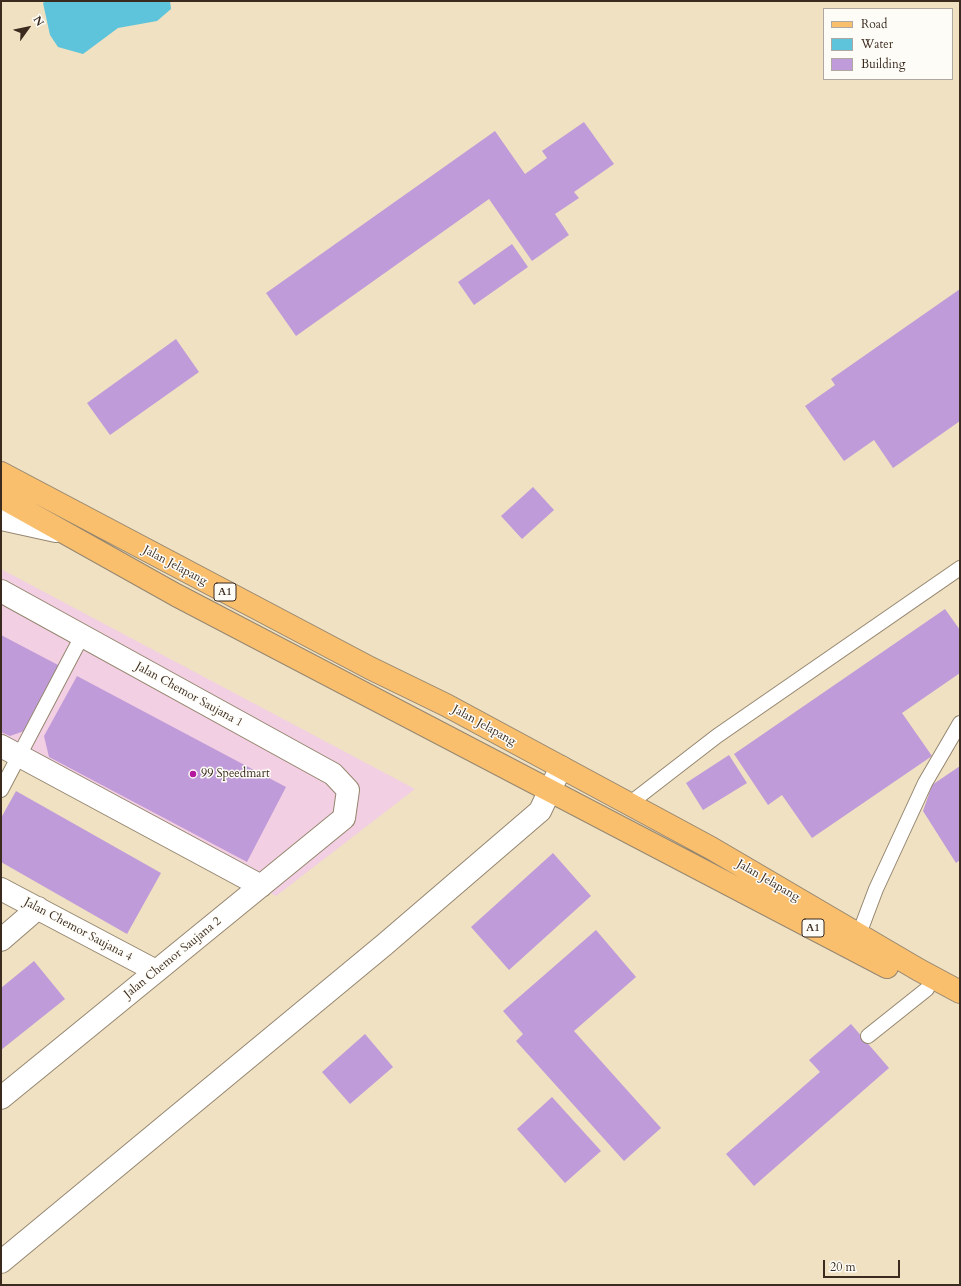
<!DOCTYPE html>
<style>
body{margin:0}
#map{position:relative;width:961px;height:1286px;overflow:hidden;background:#efe1c2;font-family:Cardo,serif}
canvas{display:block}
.frame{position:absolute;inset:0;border:2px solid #3b2a1e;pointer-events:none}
.legend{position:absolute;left:823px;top:8px;width:130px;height:72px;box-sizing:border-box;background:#fdfcf7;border:1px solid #afa8a0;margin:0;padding:5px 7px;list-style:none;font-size:12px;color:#3b2a1e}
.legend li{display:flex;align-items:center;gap:8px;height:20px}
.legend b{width:20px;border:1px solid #afa8a0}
.north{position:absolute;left:8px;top:8px;width:40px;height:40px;-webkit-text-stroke:3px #fdfcf7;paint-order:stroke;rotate:57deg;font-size:11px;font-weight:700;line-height:16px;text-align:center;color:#3b2a1e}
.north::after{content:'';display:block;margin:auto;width:14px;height:18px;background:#3b2a1e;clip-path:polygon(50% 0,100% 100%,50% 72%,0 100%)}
.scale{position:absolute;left:823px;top:1260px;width:77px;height:18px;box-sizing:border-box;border:2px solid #3b2a1e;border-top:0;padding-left:5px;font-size:12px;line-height:14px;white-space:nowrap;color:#3b2a1e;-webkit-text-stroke:3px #fdfcf7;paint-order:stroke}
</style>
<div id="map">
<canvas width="961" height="1286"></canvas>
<div class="frame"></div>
<ul class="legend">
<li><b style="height:5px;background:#f9bf6d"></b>Road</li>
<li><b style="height:11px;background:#5ec4db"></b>Water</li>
<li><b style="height:11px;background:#c09bd9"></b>Building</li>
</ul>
<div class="north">N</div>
<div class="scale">20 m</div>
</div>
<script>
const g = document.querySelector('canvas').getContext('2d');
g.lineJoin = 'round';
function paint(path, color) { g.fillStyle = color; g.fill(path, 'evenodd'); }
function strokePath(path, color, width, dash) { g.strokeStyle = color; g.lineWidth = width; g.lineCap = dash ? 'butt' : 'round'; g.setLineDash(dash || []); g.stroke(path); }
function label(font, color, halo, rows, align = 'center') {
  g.font = font + ' Cardo,serif'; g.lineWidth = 3; g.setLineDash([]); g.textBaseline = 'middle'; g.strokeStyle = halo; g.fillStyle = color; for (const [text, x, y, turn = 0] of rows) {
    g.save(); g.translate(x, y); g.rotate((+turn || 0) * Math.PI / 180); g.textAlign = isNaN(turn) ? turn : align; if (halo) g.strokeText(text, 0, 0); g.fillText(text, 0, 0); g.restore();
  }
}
paint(new Path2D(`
 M1,569l414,220 -139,107 -275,-143z`), '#f2cfe2');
paint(new Path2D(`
 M46,1h124l1,8 -14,12 -39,7 -35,26 -25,-7 -8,-12 -7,-32z`), '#5ec4db');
paint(new Path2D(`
 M584,122l30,42 -40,28 5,6 -24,16 14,21 -37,26 -43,-62 -193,137 -30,-43 229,-162 30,43 22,-16 -5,-7z
 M512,244l16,23 -54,38 -16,-23z
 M960,289v132l-67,47 -19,-28 -30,21 -39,-55 30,-21 -4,-6z
 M176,339l23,33 -89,63 -23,-32z
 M533,487l21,23 -32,29 -21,-23z
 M945,609l15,21v43l-58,40 30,43 -120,82 -30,-43 -14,10 -34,-51z
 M1,635l59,31 -33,64 -17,6 -9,-4z
 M77,676l209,111 -39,75 -198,-105 -5,-21z
 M729,755l18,28 -44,27 -17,-27z
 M960,766v94l-4,3 -33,-52 9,-26z
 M16,791l145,82 -34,61 -126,-72v-44z
 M553,853l38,43 -82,74 -38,-43z
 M596,930l40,47 -62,54 87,97 -37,33 -108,-120 7,-7 -20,-23z
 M34,961l31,38 -64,51v-62z
 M851,1024l38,44 -135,118 -28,-32 94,-82 -11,-12z
 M365,1034l28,33 -43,37 -28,-32z
 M552,1097l49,54 -36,32 -48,-54z`), '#c09bd9');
const lane = new Path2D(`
 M1,790l81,-154
 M629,804l88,-68 243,-168
 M859,934l17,-45 49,-106 35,-60
 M868,1036l59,-47`);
const street = new Path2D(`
 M1,519l55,12
 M1,591l332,183 15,16 -4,28 -343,280
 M1,746l260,140
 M1,889l155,82
 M1,940l37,-32
 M1,1262l383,-317 156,-134 21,-44`);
const primary = new Path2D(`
 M1,473l369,195 76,37 265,143 208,122 41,22
 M1,497l175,98 711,372`);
strokePath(lane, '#958670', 16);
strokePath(street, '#958670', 24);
strokePath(primary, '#958670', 24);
strokePath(lane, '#fff', 14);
strokePath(street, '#fff', 22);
strokePath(primary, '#f9bf6d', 22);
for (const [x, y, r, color] of [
 [193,774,4,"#b5179e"]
]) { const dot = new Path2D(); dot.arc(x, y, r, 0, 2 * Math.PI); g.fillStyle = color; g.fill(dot); strokePath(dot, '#fdfcf7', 1.5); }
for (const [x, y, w] of [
 [225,592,22],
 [813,928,22]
]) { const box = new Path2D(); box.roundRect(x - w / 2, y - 9, w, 18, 3); g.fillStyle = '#fdfcf7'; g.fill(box); strokePath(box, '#3b2a1e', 1); }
label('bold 11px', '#3b2a1e', null, [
 ["A1",225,592],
 ["A1",813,928]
]);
label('12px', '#3b2a1e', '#fdfcf7', [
 ["Jalan Jelapang",175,566,28],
 ["Jalan Chemor Saujana 1",189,695,29],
 ["Jalan Jelapang",484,726,29],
 ["Jalan Jelapang",768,881,30],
 ["Jalan Chemor Saujana 4",78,930,28],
 ["Jalan Chemor Saujana 2",173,958,-39]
]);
label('12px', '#3b2a1e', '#fdfcf7', [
 ["99 Speedmart",201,774]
], 'left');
</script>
